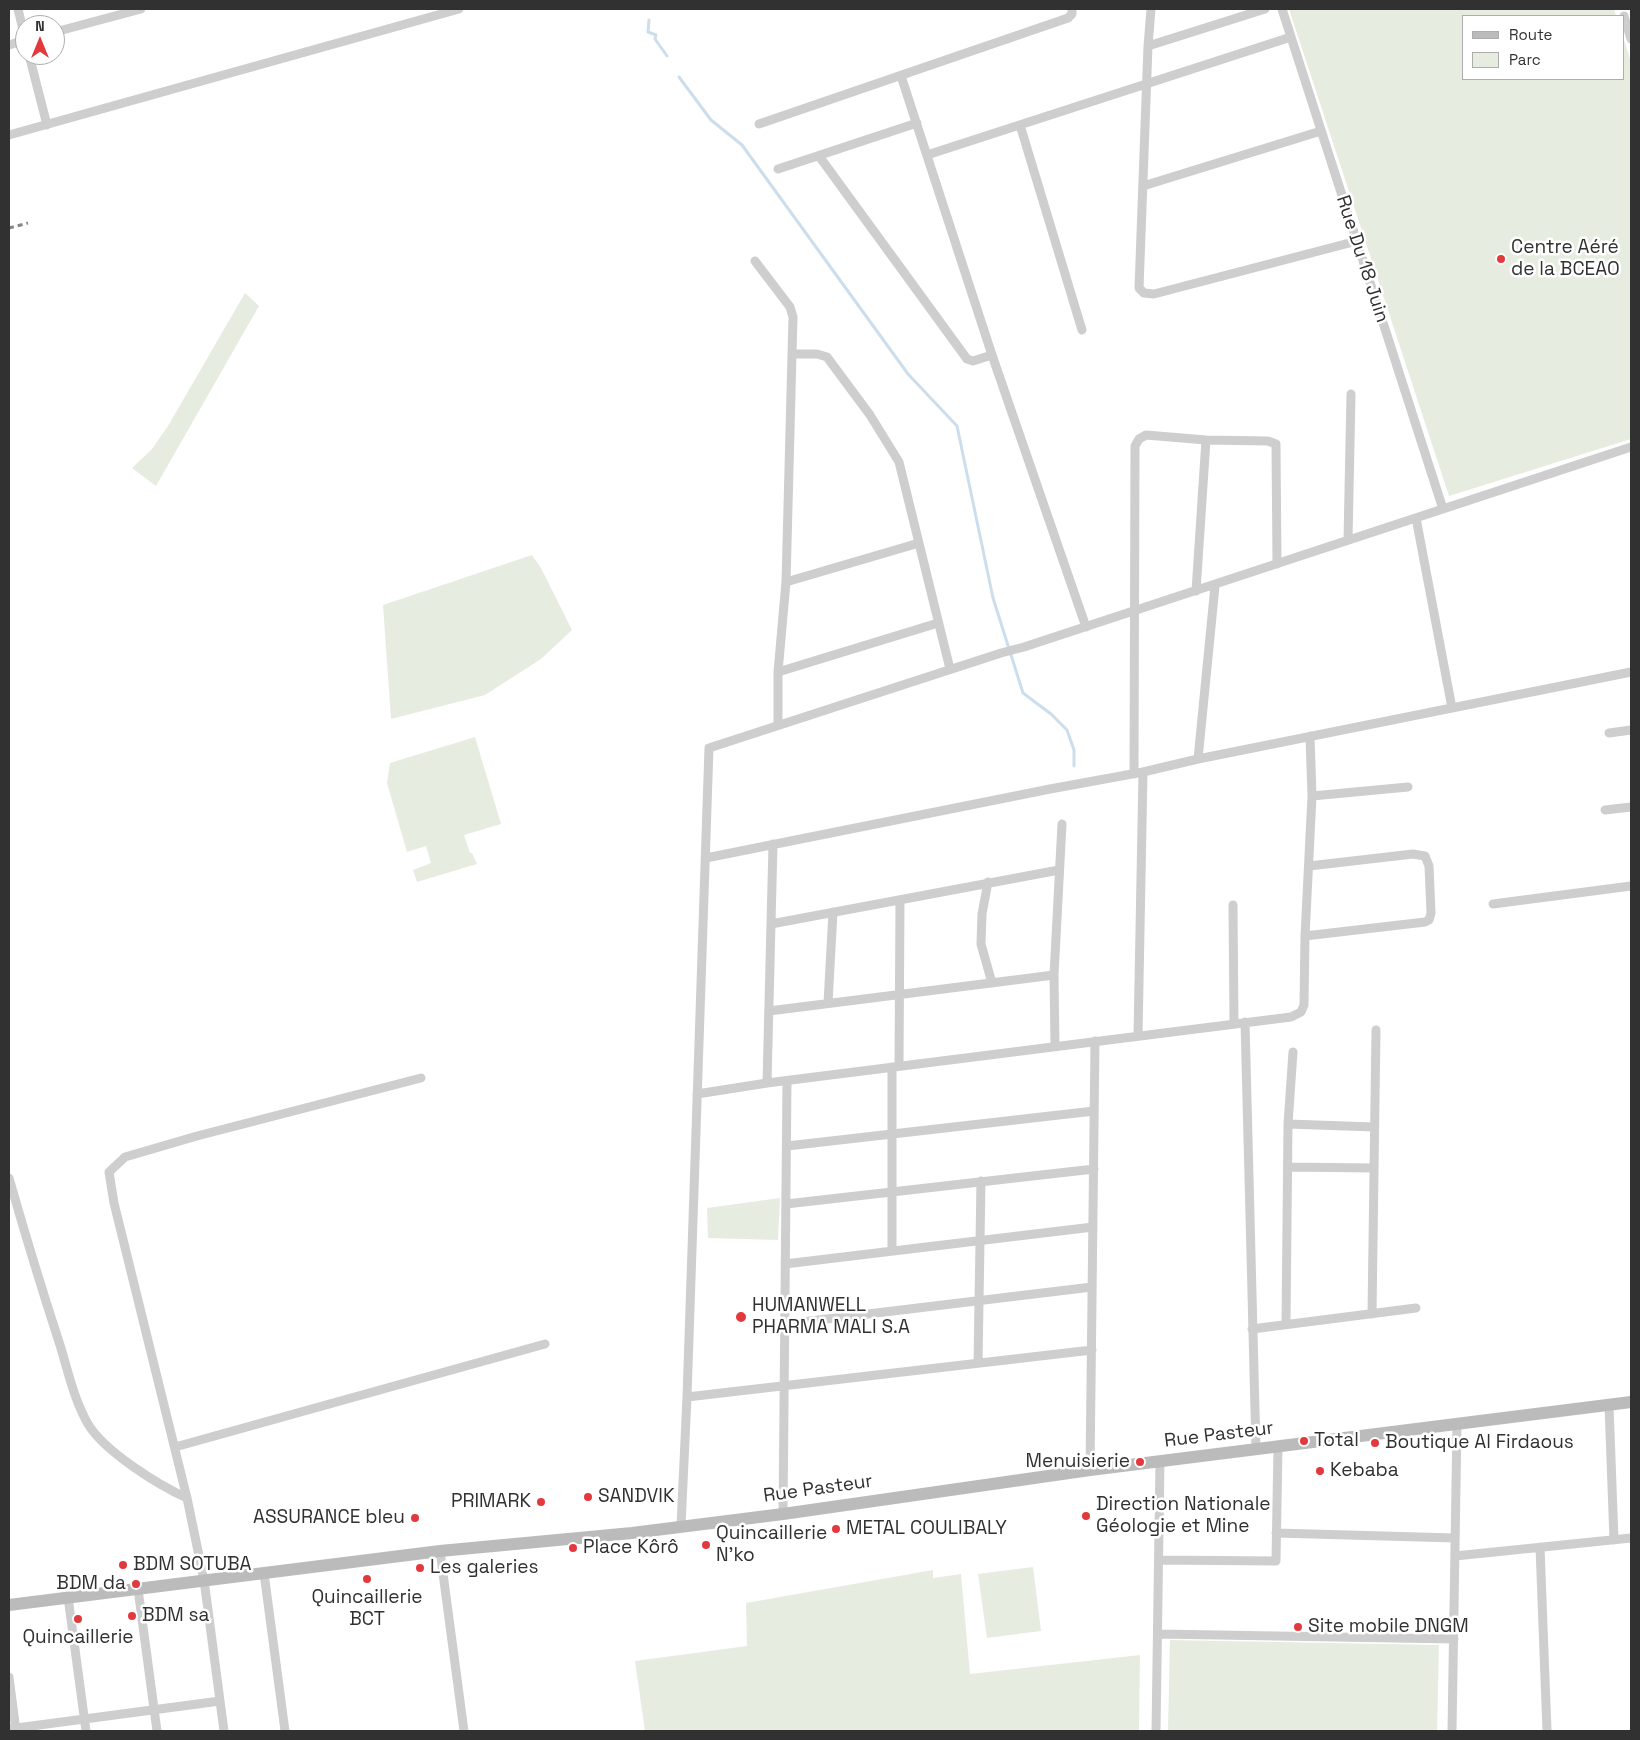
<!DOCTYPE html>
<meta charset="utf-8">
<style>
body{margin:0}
#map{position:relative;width:1640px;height:1740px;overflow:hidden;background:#fff;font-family:"Space Grotesk",sans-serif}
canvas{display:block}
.frame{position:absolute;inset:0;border:10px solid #313131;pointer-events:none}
.legend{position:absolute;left:1462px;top:15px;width:162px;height:65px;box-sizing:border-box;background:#fff;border:1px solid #adadad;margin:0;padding:6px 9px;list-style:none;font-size:15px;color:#313131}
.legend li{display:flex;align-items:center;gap:10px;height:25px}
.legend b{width:25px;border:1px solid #adadad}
.north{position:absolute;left:15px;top:15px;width:50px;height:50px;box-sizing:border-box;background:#fff;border:1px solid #adadad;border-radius:50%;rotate:0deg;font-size:14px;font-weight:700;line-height:20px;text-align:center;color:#313131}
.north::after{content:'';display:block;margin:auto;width:18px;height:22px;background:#e3383c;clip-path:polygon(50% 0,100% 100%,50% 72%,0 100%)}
</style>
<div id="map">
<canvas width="1640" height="1740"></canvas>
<div class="frame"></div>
<ul class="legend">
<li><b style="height:6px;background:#bbb"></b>Route</li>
<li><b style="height:14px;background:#e6ede0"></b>Parc</li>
</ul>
<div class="north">N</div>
</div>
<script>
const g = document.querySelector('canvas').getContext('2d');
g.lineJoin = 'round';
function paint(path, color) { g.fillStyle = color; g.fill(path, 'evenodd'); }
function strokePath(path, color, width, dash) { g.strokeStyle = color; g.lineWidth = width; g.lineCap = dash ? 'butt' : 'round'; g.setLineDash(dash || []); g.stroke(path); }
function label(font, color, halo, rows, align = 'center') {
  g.font = font + ' "Space Grotesk",sans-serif'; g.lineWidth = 5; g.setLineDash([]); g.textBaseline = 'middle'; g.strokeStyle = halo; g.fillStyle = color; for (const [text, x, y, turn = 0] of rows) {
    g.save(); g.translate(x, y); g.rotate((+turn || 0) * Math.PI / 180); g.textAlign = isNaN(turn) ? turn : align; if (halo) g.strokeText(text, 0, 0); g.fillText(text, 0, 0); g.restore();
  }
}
paint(new Path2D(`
 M1289,9h325l2,7h-152v63h160v-39l7,22v377l-182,57z
 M245,293l14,13 -103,180 -24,-18 20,-19 16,-23z
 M532,555l9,13 31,62 -31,29 -56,36 -94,24 -8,-114z
 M475,737l26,87 -37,11 6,18h2l5,11 -60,18 -4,-12 18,-7 -5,-17 -19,6 -20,-69 3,-20z
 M780,1198l-2,42 -70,-2 -1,-30z
 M1033,1567l8,64 -54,7 -9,-64z
 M933,1570v8l28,-4 9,100 170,-19 -1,76h-494l-10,-70 112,-15 -1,-43z
 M1170,1640l269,5 -2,86h-269z`), '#e6ede0');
strokePath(new Path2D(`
 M649,20l-1,12 8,3 -1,4 12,17
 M679,77l32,43 31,25 166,229 49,52 36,172 30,95 28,21 16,16 7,20v16`), '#ccdeec', 3);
strokePath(new Path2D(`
 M18,9l7,29
 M1151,9l-3,37 -9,242 5,5 10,1 203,-53
 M1282,9l161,500
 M1624,16l7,23
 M55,32l86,-23
 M9,45l16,-5
 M1148,46l117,-37
 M29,55l18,70
 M901,76l91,279 94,272
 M759,124l309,-106 4,-4v-5
 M1020,125l62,205
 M9,135l450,-126
 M927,155l364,-118
 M819,156l148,203 6,2 19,-6
 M778,169l139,-46
 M1143,186l178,-55
 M755,261l35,46 3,10 -7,265
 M793,354h24l10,3 43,58 29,47 51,207
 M1416,518l36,190
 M1348,540l3,-146
 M1196,591l10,-151
 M778,672l8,-90 133,-39
 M778,725v-53l160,-49
 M1609,733l22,-3
 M1198,759l17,-173
 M1134,774l1,-328 4,-7 7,-4 60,5 62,1 8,3 1,120
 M1312,796l96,-9
 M1605,810l26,-3
 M706,858l344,-69 93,-17 55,-13 433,-87
 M988,882l-6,32 -1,30 11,39
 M1493,904l138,-18
 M1233,905l1,118
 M771,924l288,-54
 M1305,936l120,-14 4,-2 2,-7 -2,-47 -4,-10 -12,-2 -104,12
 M828,1003l5,-91
 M769,1011l285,-36
 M1245,1022l11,427
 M1138,1036l5,-264
 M1055,1046l-1,-71 8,-151
 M899,1066l1,-166
 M767,1083l6,-239
 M697,1094l70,-11 524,-66 10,-5 3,-7 1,-69 7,-140 -2,-60
 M1288,1124l86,3
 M787,1146l307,-35
 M1288,1167l86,1
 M9,1178c16,56 33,112 51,167 8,26 14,55 28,79 16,27 70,61 99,74
 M786,1204l308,-35
 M892,1251v-184
 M785,1264l308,-37
 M1372,1314l4,-284
 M785,1324l307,-37
 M1286,1324l2,-200 5,-72
 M1252,1329l164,-21
 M978,1363l3,-182
 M687,1397l405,-47
 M1609,1405l5,135
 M175,1447l370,-103
 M1090,1470l5,-429
 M783,1514l4,-433
 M681,1526l6,-129 22,-649 292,-95 23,-6 607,-200
 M1276,1533l179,5
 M1540,1547l7,184
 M440,1551l24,180
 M1455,1556l176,-18
 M1159,1560l117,1 2,-115
 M264,1573l21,158
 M138,1589l19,142
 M68,1597l18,134
 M1158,1634l296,5
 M9,1677l7,54
 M9,1729l211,-28
 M224,1731l-20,-151 -17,-82 -73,-295 -5,-31 16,-15 72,-21 224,-58
 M1156,1731l4,-270
 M1452,1731l5,-307`), '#cecece', 9);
strokePath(new Path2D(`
 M9,1605l431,-54 192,-18 151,-19 307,-44 541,-68`), '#bbb', 12);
strokePath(new Path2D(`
 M9,228l19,-5`), '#868686', 3, [5, 4]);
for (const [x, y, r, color] of [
 [1501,259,5,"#e3383c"],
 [741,1317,6,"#e3383c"],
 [1304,1441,5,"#e3383c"],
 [1375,1443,5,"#e3383c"],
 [1140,1462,5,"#e3383c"],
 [1320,1471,5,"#e3383c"],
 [588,1497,5,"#e3383c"],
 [541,1502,5,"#e3383c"],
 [1086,1516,5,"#e3383c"],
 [415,1518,5,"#e3383c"],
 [836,1529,5,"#e3383c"],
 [706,1545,5,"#e3383c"],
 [573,1548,5,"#e3383c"],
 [123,1565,5,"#e3383c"],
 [420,1568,5,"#e3383c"],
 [367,1579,5,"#e3383c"],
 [136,1584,5,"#e3383c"],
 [132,1616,5,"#e3383c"],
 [78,1619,5,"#e3383c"],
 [1298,1627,5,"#e3383c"]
]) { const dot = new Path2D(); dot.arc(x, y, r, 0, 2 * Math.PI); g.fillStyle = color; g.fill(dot); strokePath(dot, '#fff', 2); }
label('19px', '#313131', '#fff', [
 ["Centre Aéré",1511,248],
 ["de la BCEAO",1511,270],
 ["HUMANWELL",752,1306],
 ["PHARMA MALI S.A",752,1328],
 ["Total",1314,1441],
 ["Boutique Al Firdaous",1385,1443],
 ["Menuisierie",1130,1462,"right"],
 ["Kebaba",1330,1471],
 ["SANDVIK",598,1497],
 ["PRIMARK",531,1502,"right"],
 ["Direction Nationale",1096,1505],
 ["Géologie et Mine",1096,1527],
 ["ASSURANCE bleu",405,1518,"right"],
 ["METAL COULIBALY",846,1529],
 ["Quincaillerie",716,1534],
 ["N'ko",716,1556],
 ["Place Kôrô",583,1548],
 ["BDM SOTUBA",133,1565],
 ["Les galeries",430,1568],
 ["BDM da",126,1584,"right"],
 ["Quincaillerie",367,1598,"center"],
 ["BCT",367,1620,"center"],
 ["BDM sa",142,1616],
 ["Site mobile DNGM",1308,1627],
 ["Quincaillerie",78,1638,"center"]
], 'left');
label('19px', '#313131', '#fff', [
 ["Rue Du 18 Juin",1362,259,72],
 ["Rue Pasteur",1219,1435,-7],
 ["Rue Pasteur",818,1489,-8]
]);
</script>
